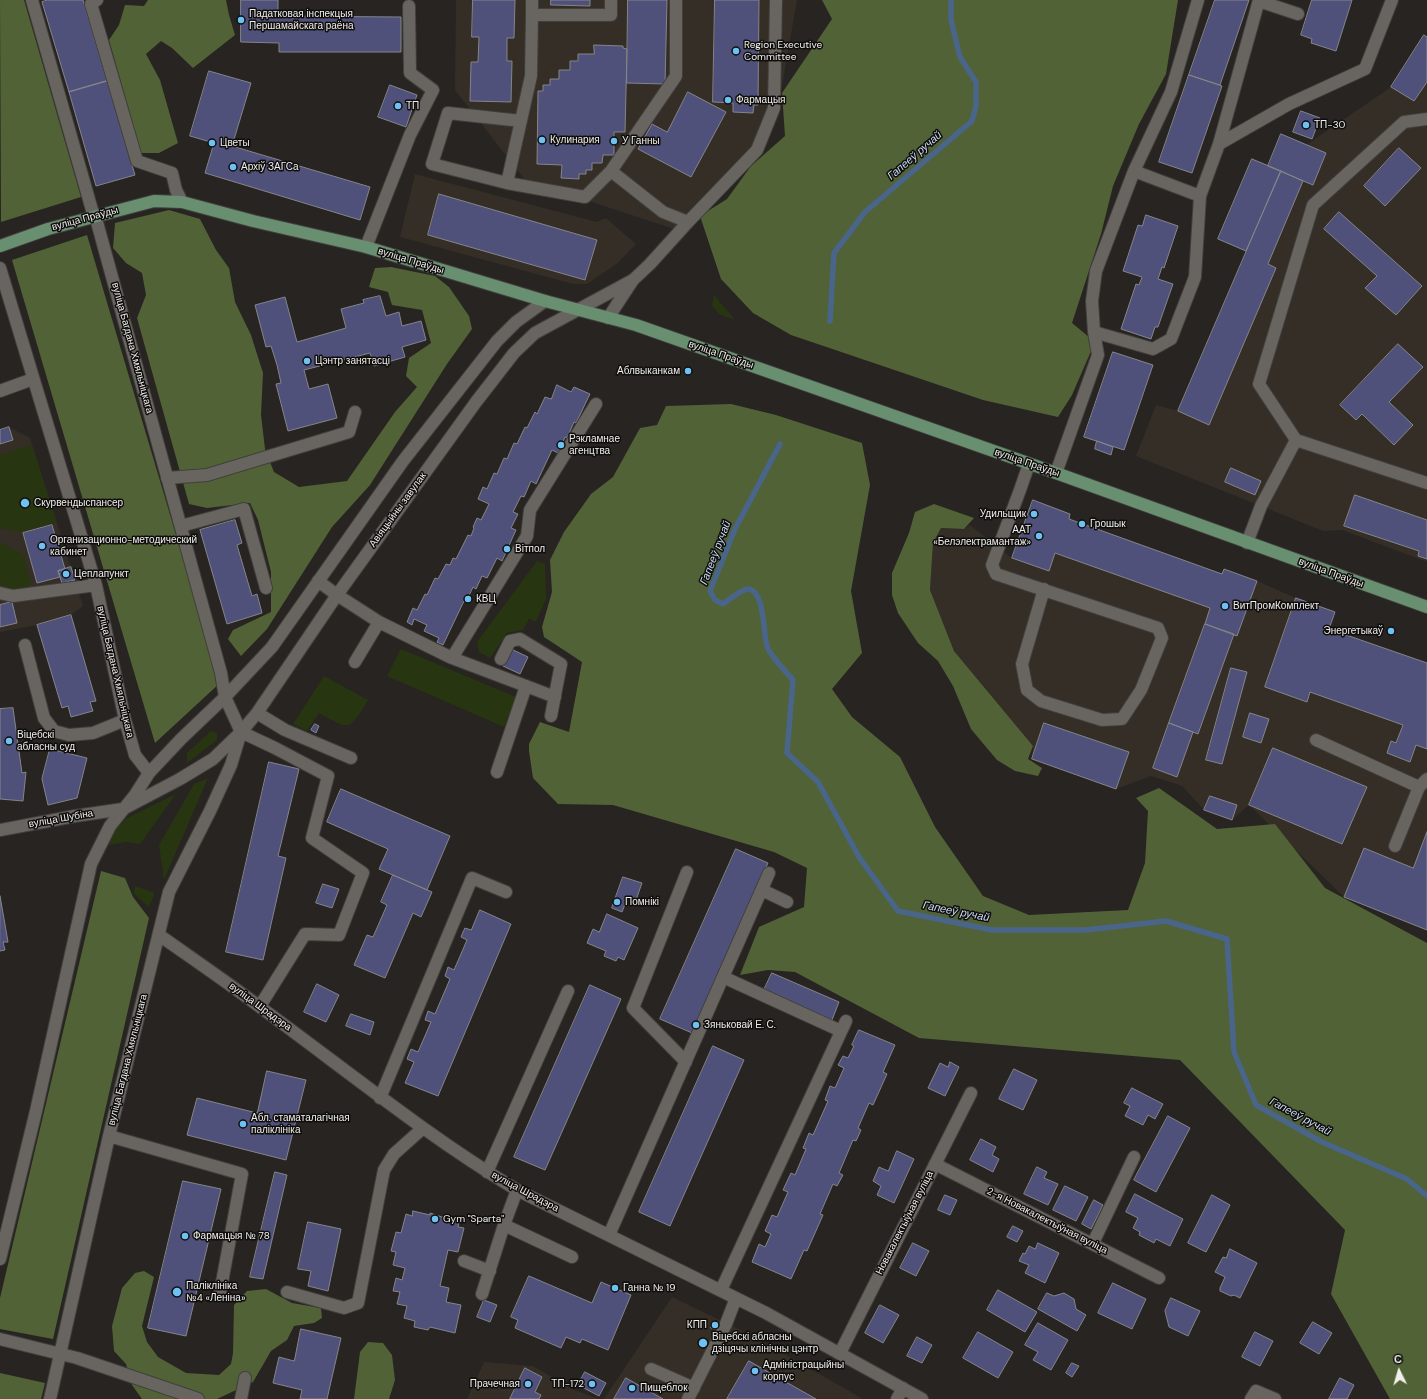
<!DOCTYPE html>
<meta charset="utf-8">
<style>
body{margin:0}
#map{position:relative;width:1427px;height:1399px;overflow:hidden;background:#272421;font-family:"DM Sans",sans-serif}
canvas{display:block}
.north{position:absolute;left:1379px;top:1351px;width:40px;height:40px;-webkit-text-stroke:3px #0f0e0c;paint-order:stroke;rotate:355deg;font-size:11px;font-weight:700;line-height:16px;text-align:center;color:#f0efec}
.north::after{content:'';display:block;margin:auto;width:14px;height:18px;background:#f0efec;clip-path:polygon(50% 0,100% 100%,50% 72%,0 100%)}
</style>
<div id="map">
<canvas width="1427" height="1399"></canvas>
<div class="north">С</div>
</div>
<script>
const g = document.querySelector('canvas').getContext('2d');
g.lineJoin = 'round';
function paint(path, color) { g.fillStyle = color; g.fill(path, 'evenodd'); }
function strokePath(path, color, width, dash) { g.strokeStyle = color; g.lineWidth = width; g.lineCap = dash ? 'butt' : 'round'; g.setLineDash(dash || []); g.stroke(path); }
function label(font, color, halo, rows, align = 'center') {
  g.font = font + ' "DM Sans",sans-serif'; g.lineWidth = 3; g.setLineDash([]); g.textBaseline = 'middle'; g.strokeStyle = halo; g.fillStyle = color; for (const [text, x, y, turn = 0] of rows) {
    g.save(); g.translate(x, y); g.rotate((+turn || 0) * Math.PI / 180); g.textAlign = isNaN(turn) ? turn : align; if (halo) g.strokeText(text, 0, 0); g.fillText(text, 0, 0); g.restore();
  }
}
paint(new Path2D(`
 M456,0h341l-22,126 -95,105 -155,-51 -70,-90z
 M1427,82v480l-85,-32 -19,1 -187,-75 20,-51 22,6 68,-159 -28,-13 34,-80 16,7 13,-32 25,11 85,-58 23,14z
 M415,174l182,48 9,-4 30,26 -18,19 -31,21h-14l-173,-47z
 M9,427l21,11 53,168 -12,9 -34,10 -37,7v-202z
 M1033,500l37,14 -1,5 153,55 2,-5 33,12 39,17 39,14 -6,17 98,34v267l-83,-33 -95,-92 -17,15 -28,-10 -22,-24 -31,-10 -35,13 -84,-30 1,-13 -79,-95 -24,-61 3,-47 8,-15 23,1 6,-4 42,33z
 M672,1297l79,38 112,64h-259z
 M484,1362l49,4 41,24 25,9h-132z`), '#342e26');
paint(new Path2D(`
 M714,295l21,25 -16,-6 -7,-8z
 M32,445l25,77 -36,10 -21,-4v-73z
 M0,543l20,9 4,4 7,28 -4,4 -14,1 -13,-5z
 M537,561l8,3 1,35 -10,23 -7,-3 -6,11 -16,3 -17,25 -11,-6 -2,-10z
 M401,649l115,48 -12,30 -117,-51z
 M324,676l44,24c-19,32 -18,30 -49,13l-12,18 -14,-7z
 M211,731l6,2v7l-30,23v-10z
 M208,778l-44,102 -5,-35 35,-61z
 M176,794l-36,50 -14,-2 -17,3 5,-14 13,-13z
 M135,886l18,6 1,3 -5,12 -14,-12 -1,-3z`), '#283511');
paint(new Path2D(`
 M0,0h24l57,197 -80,25z
 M148,0h78l3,15 6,20 -42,33 -21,-20 -11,-7 -15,13 14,26 18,63 -19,10h-18l-32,-113 10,-15 6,-20 19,1z
 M822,0h356l-12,74 -27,50 -26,62 -12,48 -29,89 23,19 -23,53 -14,22 -75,-17 -192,-65 -38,-22 -32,-34 -21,-63 27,-17 24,-33 34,-30 -3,-43 50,-74z
 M169,210l31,9 16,31 13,18 6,34 16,33 12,38 -2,42 4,34 9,23 25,15 48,-6 48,-69 22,-25 -11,-11 3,-18 22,-15 -9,-33 -30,-5 -4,-13 -19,-5 6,-19 16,-1 44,9 14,11 20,29 3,13 -25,35 -77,121 -38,42 -65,102 -26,27 -13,-17 5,-9 38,-18v-40l-13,-52 -8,-17 -43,5 -18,-4 -52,-186 9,-23 -4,-22 -16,-10 -13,-15 2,-25z
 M87,235l133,448 -65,60 -143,-483z
 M731,404l45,11 86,28 8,42 -19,106 11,62 -30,36 20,28 48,40 35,70 48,69 46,19 99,-5 17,-47 3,-52 -12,-13 23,-10 58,41 58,-5 50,64 102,55v456h-37l-59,-105 14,-64 -165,-170 -261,-22 -124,-66 -27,-2 -28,5 19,-48 45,-20 3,-39 -33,-16 -161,-47 -55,-1 -25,-26 -4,-27v-7l11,-22 29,10 13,-70 -38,-25 -2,-10 10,-35 -2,-32 14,-28 27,-38 22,-17 27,-49 17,-3 9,-19z
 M934,504l40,14 -10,11 -23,-1 -8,15 -3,47 24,61 79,95 -5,13 14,9 -4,8 -23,-5 -18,-11 -16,-19 -10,-12 -18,-43 -15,-25 -20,-18 -20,-30 -6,-18v-22l17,-40 6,-21z
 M101,871l24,7 8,19 16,21 -96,421 -53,-10v-31z
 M144,1271l10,6 -12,49 5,16 11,15 28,16 33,2 12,-11 2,-11 1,-48 13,-14 19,-2 26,14 29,5 1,10 -8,5 -20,3 -7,14 -16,11 -18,31 -36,17h-75l-10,-14 -6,-21 -12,-13 -2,-25 10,-38 13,-15z
 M368,1342l15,1 9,12 3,25 -6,19h-35l6,-47z
 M0,1373l45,10 -4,16h-41z`), '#516237');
strokePath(new Path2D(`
 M830,321l4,-68 31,-41 107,-91 4,-15v-24l-16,-25 -9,-37v-20
 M780,444l-45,85 -25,62 5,9 8,4c6,-4 20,-16 26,-15 16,3 14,44 18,57 1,7 20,27 26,34l-6,73 31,29 41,75 39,54 94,19h93l81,-9 61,18 7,113 22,53 66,37 85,37 20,17`), '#496589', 5.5);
const building = new Path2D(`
 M48,0h35l24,81 -38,11 -27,-90z
 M241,0h37v16l123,1v35h-122v-9l-38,-1z
 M473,0h42l-1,38h-7v23h5l-1,41 -41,-1 1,-39h7l1,-25h-7z
 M551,0h39v6l-39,-1z
 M628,0h39l-2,84 -38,-1z
 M715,0h44l-1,105h-4l-1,8 -20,-1v-9l-20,-1z
 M1215,0h34l-29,85 -31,-10z
 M1312,0h40l-16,51 -25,-8 1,-4 -11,-4z
 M1424,35l3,2v45l-13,19 -23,-14z
 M594,45l29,1v2l4,1 -2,83h-11v23h-11l-1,8h-10v7h-6v4h-7v5l-18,-1 1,-13 -25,-1 1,-73h5v-6h7v-6h9v-9h11v-9h8v-7h16z
 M209,71l42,12 -19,63 138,41 -10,33 -155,-47 9,-30 -24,-7z
 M1189,75l33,11 -30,87 -33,-11z
 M107,81l28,94 -39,11 -27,-94z
 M390,85l27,10 -11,32 -28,-10z
 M688,92l38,20 -35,65 -53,-28 14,-25 15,8z
 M1301,111l19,7 -8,21 -19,-7z
 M1281,134l45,19 -13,32 -45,-19z
 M1399,148l22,20 -36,38 -21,-20z
 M1252,159l29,12 -35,80 -28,-12z
 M1281,171l22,10 -35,83 8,4 -67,157 -31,-14z
 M439,194l158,46 -12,40 -157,-45z
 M1339,212l83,74 -26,29 -31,-27 12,-12 -53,-47z
 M1146,215l32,11 -14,42 -2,-1 -4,12 15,5 -15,43h-3l-4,12 -30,-10 15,-45 3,1 3,-8 -19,-6 15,-46 4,1z
 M380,296l6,20 13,-4 3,14 19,-5 5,19 -24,7 3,10 -31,9 -4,-13 -66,17 5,19 19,-5 9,34 -49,13 -12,-47 5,-1 -4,-18 -6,-19 -5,1 -11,-42 30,-8 12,45 49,-14 -5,-19 23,-6 -1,-3z
 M1398,344l25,23 -34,35 24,23 -19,20 -32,-31 -6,6 -16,-15z
 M1113,352l40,13 -29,85 -40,-13z
 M557,385l14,7 3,-5 16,7 -14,29 -2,-1 -7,16 -2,-1 -7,16 -6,-3 -16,34 -5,-3 -7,16 -3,-1 -8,16 5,2 -7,14 5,2 -14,31 -5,-3 -10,20 -5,-2 -6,13 -3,-2 -7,15 -2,-1 -21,44 -6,-3 2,-4 -15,-7 3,-6 -13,-6 -2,6 -5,-3 6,-14 4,2 8,-16 2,1 8,-17 3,1 8,-15 4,1 3,-7 3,1 12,-24 3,1 3,-8 -1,-1 4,-9 4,2 8,-16 -11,-5 5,-12 4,2 7,-16 3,1 7,-16 3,1 7,-16 3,1 8,-17 2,1 8,-16 2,2 8,-17 6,2z
 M9,427l4,13 -13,4v-14z
 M1097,441l16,6 -2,8 -16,-6z
 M1231,468l30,13 -6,14 -30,-13z
 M1355,495l72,25v39l-9,-3 1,-5 -75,-25z
 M1033,500l37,14 -1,5 153,55 2,-5 33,12 -20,55 -32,-12 5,-16 -155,-55 -6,18 -37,-13z
 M235,520l7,23 -5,2 15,51 5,-2 5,19 -35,11 -27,-94z
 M52,525l13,44 -7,2 2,6 -23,6 -14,-50z
 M71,567l4,13 -13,3 -4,-12z
 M1296,598l39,14 -6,17 98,34v86l-11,-4 -6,17 -23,-9 4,-12 5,2 7,-18 -93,-33 -3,10 -42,-15z
 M12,602l5,21 -17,4v-22z
 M71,615l25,86 -6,1 3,9 -22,6 -3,-11 -6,2 -25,-83z
 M1205,624l29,10 -36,100 -29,-11z
 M511,649l17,8 -8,17 -17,-8z
 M1231,668l16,4 -25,92 -16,-4z
 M13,708l9,65 4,-1 -3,29 -23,-2v-90z
 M1250,713l19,6 -8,24 -18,-6z
 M1044,723l85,29 -13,37 -84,-30z
 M1169,723l24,9 -16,45 -24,-9z
 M315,724l4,2 -3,7 -5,-3z
 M1273,748l94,39 -25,57 -93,-39z
 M50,749l37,9 -10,40 -29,7 -6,-26z
 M269,762l30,7 -21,87 8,2 -23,102 -37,-8z
 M341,789l109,47 -23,54 -48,-21 9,-20 -61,-27z
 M1210,796l27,9 -5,15 -28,-10z
 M1427,832v98l-83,-33 20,-49 49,20z
 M736,849l32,14 -76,170 -32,-14z
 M393,875l39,17 -11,25 -8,-4 -28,65 -31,-13 13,-30 6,2 14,-32 -6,-3z
 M623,877l19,6 -6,17 -8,-3 -6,15 -10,-4z
 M323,884l16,5 -7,19 -16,-5z
 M0,896l8,46h-5l2,8 -5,1z
 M480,910l31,14 -73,172 -33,-13 9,-21 -7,-3 4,-10 7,3 13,-30 -6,-2 3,-9 7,3 15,-35 -5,-3 3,-9 6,3 13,-30 -6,-3 2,-5 2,-4 6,2z
 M607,914l31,14 -14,32 -6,-3 -2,4 -12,-5 2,-5 -19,-8 6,-14 6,3z
 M772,973l67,29 -7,18 -68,-30z
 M317,984l22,11 -13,27 -22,-10z
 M590,985l31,14 -76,171 -31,-13z
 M351,1014l23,8 -4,13 -24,-9z
 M859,1030l36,15 -12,27 4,2 -14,31 -4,-2 -11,25 3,2 -5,11 -3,-1 -14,33 4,2 -6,11 -4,-2 -13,30 3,1 -16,36 -3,-1 -13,29 -39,-17 7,-18 6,3 6,-13 -6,-3 7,-16 5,2 11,-25 -5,-2 8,-17 4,2 11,-26 -3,-1 6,-15 4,2 15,-34 -3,-1 5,-14 5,2 9,-20 -6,-3 5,-9 5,2 6,-12 -2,-1z
 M713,1046l31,14 -74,166 -31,-14z
 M950,1062l9,5 -14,29 -17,-8 12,-25 8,4z
 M1014,1069l23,11 -14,30 -24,-11z
 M267,1071l39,9 -20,80 -99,-25 10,-37 60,15z
 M1132,1088l31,16 -8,15 -7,-4 -5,10 -18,-9 5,-10 -6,-3z
 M1168,1116l22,12 -34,64 -22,-12z
 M981,1139l15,8 -4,8 7,4 -6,13 -23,-12z
 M897,1151l17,8 -20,44 -17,-8 4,-9 -8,-5 6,-14 9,4z
 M1037,1167l10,5 -3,6 14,6 -10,21 -24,-11z
 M275,1172l12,3 -24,104 -13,-2z
 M183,1181l38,8 -35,147 -38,-8z
 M1065,1186l23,11 -12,24 -23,-11z
 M1135,1194l48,25 -13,27 -14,-7 -2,4 -15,-8 1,-3 -7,-4 5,-10 -12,-6z
 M945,1195l12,5 -7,15 -12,-5z
 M1212,1195l18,10 -24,47 -18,-9z
 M1094,1200l9,5 -12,24 -9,-5z
 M413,1211l17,4v-2l12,4 2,-1v2l15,4 -1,5 6,1 -6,24 -10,-2 -8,36 9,2 -3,14 15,3 -6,28 -25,-6 -2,3 -14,-3 1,-6 -11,-3 3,-12 -10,-2 3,-12 -7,-1 3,-13 6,2 3,-12 -12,-3 3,-13 -5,-1 5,-19 5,1 5,-19 6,2z
 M308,1222l33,7 -13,62 -20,-5 3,-15 -13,-2z
 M1013,1226l10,5 -6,11 -10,-5z
 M913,1243l16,8 -13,25 -16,-8z
 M1038,1243l21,10 -14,30 -20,-10 4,-8 -10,-4 4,-8 2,1 4,-8 6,3z
 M1230,1249l27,14 -17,35 -6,-3 -3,1 -11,-5v-3l5,-11 -10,-5 8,-15 3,1z
 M529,1276l63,27 9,-21 30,13 -23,55 -26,-11 -2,4 -14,-6 -5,11 -46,-20 3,-8 -7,-3z
 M1113,1283l33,16 -14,30 -34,-16z
 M998,1290l39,22 -12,20 -38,-22z
 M1047,1293l7,3 10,-3 10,6 2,10 10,6 -9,16 -39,-22z
 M1171,1298l29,13 -12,25 -19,-9 -4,-16z
 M484,1300l13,5 -7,17 -13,-5z
 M880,1305l19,10 -16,28 -18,-10z
 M714,1321l5,2 -2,7 -6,-2z
 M1313,1322l19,11 -13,21 -19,-11z
 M1038,1323l30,17 -17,30 -18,-10 5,-8 -13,-7z
 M301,1329l40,9 -14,61h-27l2,-9 -29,-7 6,-26 15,4z
 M978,1332l35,20 -15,26 -35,-20z
 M1255,1332l18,9 -13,25 -18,-9z
 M917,1337l15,8 -10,18 -15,-7z
 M749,1361l67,38h-89z
 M1072,1363l7,3 -7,11 -6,-4z
 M525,1368l17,9 -7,15 6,3 -2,4h-29z
 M585,1372l21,11 -7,13 -21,-11z
 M626,1378l37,21h-49z
 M1340,1378l14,7 -7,14h-18z`);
paint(building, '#50517a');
strokePath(building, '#848589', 1);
const minor = new Path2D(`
 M32,0l60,210 3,5 126,458 4,24 16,35 -10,33 -21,46 -41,81 -60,244 -59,263
 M97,0l-6,4 46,157 35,12 4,17 6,12
 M532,0v15h79v-15
 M676,0v76l-65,95 52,41 25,10 69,-72 17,-42 2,-108
 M1259,1l39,13
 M521,121l-73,-8 -16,51 75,19 78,14 26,-26
 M1219,144l70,-40 76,-35 27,-69
 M1134,171l66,25
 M507,183l24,-107 1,-61
 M366,247l44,-112 23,-45 -23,-17 -1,-67
 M0,268l96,317 29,135 10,35 14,18
 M608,318l25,-38 17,-16 38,-42
 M1094,332l59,17 18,-10 24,-62 5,-81 19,-52 40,-144
 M0,391l33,-12
 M1296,440l131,43
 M1029,464l-9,26 -28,75 4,9 162,54 4,10 -21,52 -19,29 -20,1 -61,-19 -14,-11 -5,-26 22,-75
 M1056,473l42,-118 -4,-23 -2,-31 4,-30 38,-100 37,-79 27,-92
 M167,478l40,-3 142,-43 6,-20
 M181,526l63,-17 22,79
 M1247,543l14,-37 35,-66 -37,-56 54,-179 91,-83 23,-3
 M318,581l19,14 42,27 73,36 103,39
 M0,593l13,3 83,-11
 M25,645l19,73 10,13 15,4 24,-2 32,-13
 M452,658l75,-122 3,-26 66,-106
 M501,659l9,-18 10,-2 41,25 -10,52
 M355,662l24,-40
 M257,713l28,17 66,28
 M241,732l34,16 53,28 -16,62 51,35 -24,62 -34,-1 -45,72
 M1316,740l103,47 8,-8
 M497,772l29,-86
 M0,830l75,-14 48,-7 57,-30 33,-20 28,-27 16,-19 80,-118 139,-193 38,-49 21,-20 98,-53
 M1395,846l24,-59
 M762,890l25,12
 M159,935c34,24 68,47 101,72 85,62 167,129 257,183l249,123 156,86
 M723,977l118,54
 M686,1062l-53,-54 54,-136
 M380,1098l92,-220 34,14
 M109,1136l133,38 -22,119
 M935,1164l224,114
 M487,1172l81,-181
 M504,1225l68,32
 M609,1235l160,-362
 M1093,1243l41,-86
 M0,1259l36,-148 55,-247 19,-38 25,-31 14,-22 32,-34 44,-42 47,-50 131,-186 94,-120 19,-19 29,-21
 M464,1261l26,10
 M721,1290l125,-269
 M287,1292l57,16 14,-5 26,-133 10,-16 29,-26
 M482,1294l22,-69 13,-35
 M0,1339l77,19 121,41
 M840,1353l131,-260
 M651,1369l43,19
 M241,1399l4,-21
 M688,1399l38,-75 10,-26
 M897,1399l6,-11
 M1251,1399l5,-8 19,8`);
const major = new Path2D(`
 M0,246l48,-17 106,-28 28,1 71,19 113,26 179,54 91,24 420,148 371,134`);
strokePath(minor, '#413f3c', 14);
strokePath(major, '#413f3c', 14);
strokePath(minor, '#686561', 12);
strokePath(major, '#698f71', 12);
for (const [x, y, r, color] of [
 [241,20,4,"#6ec2f3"],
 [736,51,4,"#6ec2f3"],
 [728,100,4,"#6ec2f3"],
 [398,106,4,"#6ec2f3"],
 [1306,125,4,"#6ec2f3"],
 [542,140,4,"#6ec2f3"],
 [614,141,4,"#6ec2f3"],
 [212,143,4,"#6ec2f3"],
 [233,167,4,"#6ec2f3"],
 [307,361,4,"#6ec2f3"],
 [688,371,4,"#6ec2f3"],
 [561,445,4,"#6ec2f3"],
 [25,503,5,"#6ec2f3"],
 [1034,514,4,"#6ec2f3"],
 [1082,524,4,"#6ec2f3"],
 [1039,536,4,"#6ec2f3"],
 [42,546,4,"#6ec2f3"],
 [507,549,4,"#6ec2f3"],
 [66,574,4,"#6ec2f3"],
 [468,599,4,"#6ec2f3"],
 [1225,606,4,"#6ec2f3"],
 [1391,631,4,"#6ec2f3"],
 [9,741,4,"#6ec2f3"],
 [617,902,4,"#6ec2f3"],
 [696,1025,4,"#6ec2f3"],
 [243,1124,4,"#6ec2f3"],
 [435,1219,4,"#6ec2f3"],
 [185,1236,4,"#6ec2f3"],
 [615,1288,4,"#6ec2f3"],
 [177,1292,5,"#6ec2f3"],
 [715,1325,4,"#6ec2f3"],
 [703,1343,5,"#6ec2f3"],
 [755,1371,4,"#6ec2f3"],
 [528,1384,4,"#6ec2f3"],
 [592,1384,4,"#6ec2f3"],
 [632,1388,4,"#6ec2f3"]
]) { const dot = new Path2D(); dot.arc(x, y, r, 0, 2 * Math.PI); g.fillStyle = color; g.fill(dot); strokePath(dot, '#0f0e0c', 1.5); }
label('10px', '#f0efec', '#0f0e0c', [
 ["Падатковая інспекцыя",249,14],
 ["Першамайскага раёна",249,26],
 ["Region Executive",744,45],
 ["Committee",744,57],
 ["Фармацыя",736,100],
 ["ТП",406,106],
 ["ТП-30",1314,125],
 ["Кулинария",550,140],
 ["У Ганны",622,141],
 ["Цветы",220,143],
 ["Архіў ЗАГСа",241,167],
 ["Цэнтр занятасці",315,361],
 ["Аблвыканкам",680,371,"right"],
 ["Рэкламнае",569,439],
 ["агенцтва",569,451],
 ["Скурвендыспансер",34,503],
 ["Удильщик",1026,514,"right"],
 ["Грошык",1090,524],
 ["ААТ",1031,530,"right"],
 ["«Белэлектрамантаж»",1031,542,"right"],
 ["Организационно-методический",50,540],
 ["кабинет",50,552],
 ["Вітпол",515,549],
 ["Цеплапункт",74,574],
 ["КВЦ",476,599],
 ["ВитПромКомплект",1233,606],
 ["Энергетыкаў",1383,631,"right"],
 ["Віцебскі",17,735],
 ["абласны суд",17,747],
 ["Помнікі",625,902],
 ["Зяньковай Е. С.",704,1025],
 ["Абл. стаматалагічная",251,1118],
 ["паліклініка",251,1130],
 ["Gym \"Sparta\"",443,1219],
 ["Фармацыя № 78",193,1236],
 ["Паліклініка",186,1286],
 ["№4 «Леніна»",186,1298],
 ["Ганна № 19",623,1288],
 ["КПП",707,1325,"right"],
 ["Віцебскі абласны",712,1337],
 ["дзіцячы клінічны цэнтр",712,1349],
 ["Адміністрацыйны",763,1365],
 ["корпус",763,1377],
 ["Прачечная",520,1384,"right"],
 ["ТП-172",584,1384,"right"],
 ["Пищеблок",640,1388]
], 'left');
label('10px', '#f0efec', '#0f0e0c', [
 ["вуліца Праўды",85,219,-15],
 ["вуліца Праўды",411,261,17],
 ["вуліца Багдана Хмяльніцкага",132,348,75],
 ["вуліца Праўды",721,355,19],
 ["вуліца Праўды",1027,463,19],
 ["Авіяцыйны завулак",398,510,-54],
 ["вуліца Праўды",1331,573,20],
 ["вуліца Багдана Хмяльніцкага",115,672,77],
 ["вуліца Шубіна",61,819,-10],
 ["вуліца Шрадэра",260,1007,36],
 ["вуліца Багдана Хмяльніцкага",128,1060,-76],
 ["вуліца Шрадэра",525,1192,28],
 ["2-я Новакалектыўная вуліца",1047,1221,27],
 ["Новакалектыўная вуліца",905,1223,-63]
]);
label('italic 11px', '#cadcf4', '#0f0e0c', [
 ["Гапееў ручай",915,156,-41],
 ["Гапееў ручай",716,553,-69],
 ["Гапееў ручай",956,912,11],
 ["Гапееў ручай",1300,1117,28]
]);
</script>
